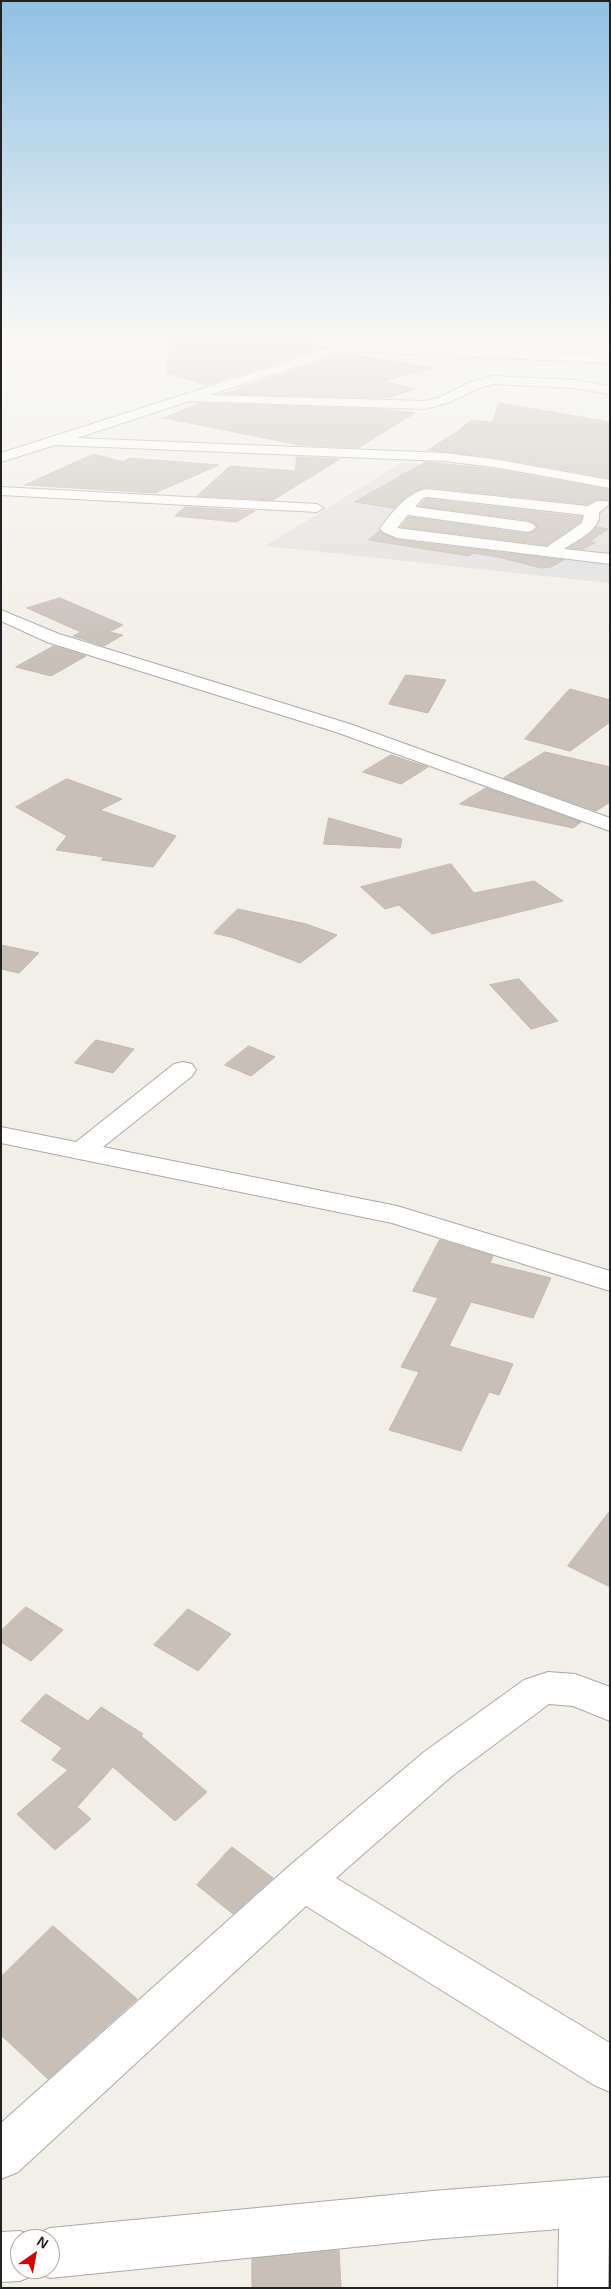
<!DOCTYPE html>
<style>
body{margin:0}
#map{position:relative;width:611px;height:2289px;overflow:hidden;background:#f2efe9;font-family:Helvetica,sans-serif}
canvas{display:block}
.frame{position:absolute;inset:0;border:2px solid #222;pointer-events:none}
.north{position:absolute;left:10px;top:2229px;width:50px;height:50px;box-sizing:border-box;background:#fff;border:1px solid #a7a7a7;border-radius:50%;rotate:33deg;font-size:14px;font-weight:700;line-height:20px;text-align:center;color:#222}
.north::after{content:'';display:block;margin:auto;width:18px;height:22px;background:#d40000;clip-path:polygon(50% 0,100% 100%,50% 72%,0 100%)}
</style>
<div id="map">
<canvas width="611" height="2289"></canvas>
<div class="frame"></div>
<div class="north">N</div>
</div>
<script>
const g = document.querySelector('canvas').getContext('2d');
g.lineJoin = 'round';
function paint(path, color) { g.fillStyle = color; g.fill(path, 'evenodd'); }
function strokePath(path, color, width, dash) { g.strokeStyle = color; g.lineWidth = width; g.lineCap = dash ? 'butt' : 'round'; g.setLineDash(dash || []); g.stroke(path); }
paint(new Path2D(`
 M403,462l207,25v96l-345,-37z`), '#e0dfdf');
const building = new Path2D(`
 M171,339h108l44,9 -117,37 -39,-12z
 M345,353l91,15 -52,13 31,8 -29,9 -163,-4z
 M200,403l180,6 35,4 -57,35 -59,-3 -135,-27z
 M499,403l111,19v56l-116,-21 -66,-7 30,-19 13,-11 21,2z
 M94,454l30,8 4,-4 91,7 -64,28 -130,-8z
 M297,457l43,2 -67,41 -76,-4 33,-30 65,5z
 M426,462l68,7 116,21v11l-13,-2 -9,5 -162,-17 -15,6 -17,15 -39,-6z
 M427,499l155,18 -2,5 -33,23 -146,-18 8,-10 119,17 10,-7 -10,-7 -109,-14z
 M185,507l70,4 -19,11 -61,-6z
 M597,527l11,2 -18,12 5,2 -12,6 -14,-1 19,-12z
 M380,531l17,9 167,20 -13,7 -10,1 -43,-11 -25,-4 -4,3 -100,-16z
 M60,598l63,27 -14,7 14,3 -19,11 -31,-10 8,-4 -54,-24z
 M54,646l32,10 -35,20 -35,-9z
 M406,675l40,5 -18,33 -39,-9z
 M570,689l40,11v22l-40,29 -45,-12z
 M545,752l65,15v35l-14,9 -92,-33z
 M391,755l21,7 16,5 -27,17 -38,-12z
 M67,779l55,20 -22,11 76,26 -23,31 -52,-7 3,-3 -48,-7 11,-14 -51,-29z
 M486,788l95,34 -8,6 -113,-24z
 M329,818l73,21 -2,9 -76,-4z
 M451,864l23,29 60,-12 29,20 -131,33 -33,-29 -14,4 -24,-22z
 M238,909l68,15 31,11 -37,28 -66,-25 -20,-5z
 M1,945l38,8 -20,20 -18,-4z
 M519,979l39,42 -27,8 -41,-44z
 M96,1040l38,9 -21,24 -38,-10z
 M249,1046l26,11 -24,19 -26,-11z
 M440,1240l53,16 -3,7 61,15 -18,40 -62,-16 -22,44 64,18 -14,31 -10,-3 -28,59 -72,-21 30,-58 -18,-5 37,-69 -25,-7z
 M610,1511v76l-42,-21z
 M26,1607l37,23 -32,31 -30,-19v-11z
 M188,1609l43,25 -33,37 -44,-26z
 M46,1694l42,27 13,-14 42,27 -2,2 66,56 -32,29 -62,-54 -36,40 14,12 -36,31 -38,-36 51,-44 -16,-10 10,-12 -41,-27z
 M232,1847l41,31 -40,36 -36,-29z
 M53,1926l84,73 -89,80 -47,-44v-58z
 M339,2250l2,38h-89v-29z`);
paint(building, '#c7bfb8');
strokePath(building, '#c4b6ab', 1);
const street = new Path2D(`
 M301,339h21l22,4 266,12v8l-265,-12 -136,44 216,6 13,-3 33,-16 22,-6 81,4 36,6v8l-36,-6 -81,-4 -13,4 -33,15 -22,6 -236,-8 -112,37 367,15 50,6 116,21v8l-116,-21 -50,-6 -389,-16 -54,17v-9l329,-105 -27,-7z
 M598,339h12v3l-10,-1z
 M1,487l316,17 7,4 -7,4 -316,-17z
 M426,489l162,17 9,-5h10l2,3 -10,9c2,17 -22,27 -35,36l46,5v10l-213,-26 -14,-6 -3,-3c12,-17 26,-35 46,-40zM427,497l157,18 -2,8 -35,24 -150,-19 11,-13 120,17 5,-2 3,-3 -3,-3 -5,-2 -113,-15 7,-8z
 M1,610l58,24 291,90 260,94v13l-274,-99 -289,-90 -46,-21z
 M183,1062l9,2 4,6 -4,6 -89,71 294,59 213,65v20l-218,-68 -391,-80v-16l75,15 98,-78z
 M548,1672l27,2 35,13v34l-37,-15 -24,-2 -97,72 -116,102 274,165v49l-16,-7 -288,-179 -288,266 -17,7v-56l287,-256 136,-115 100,-72z
 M610,2177l-2,111h-50l1,-59 -126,10 -383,39 -12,-5 -18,8 -19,1v-50l19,-1 12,5 18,-8 383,-37zM20,2239h30v30h-30z`);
strokePath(street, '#a9a9a9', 2);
paint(street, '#fff');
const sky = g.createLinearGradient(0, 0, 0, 659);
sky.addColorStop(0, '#8fc0e4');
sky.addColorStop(0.51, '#f9f8f5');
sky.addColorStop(1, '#f9f8f500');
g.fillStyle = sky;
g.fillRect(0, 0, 611, 659);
</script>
